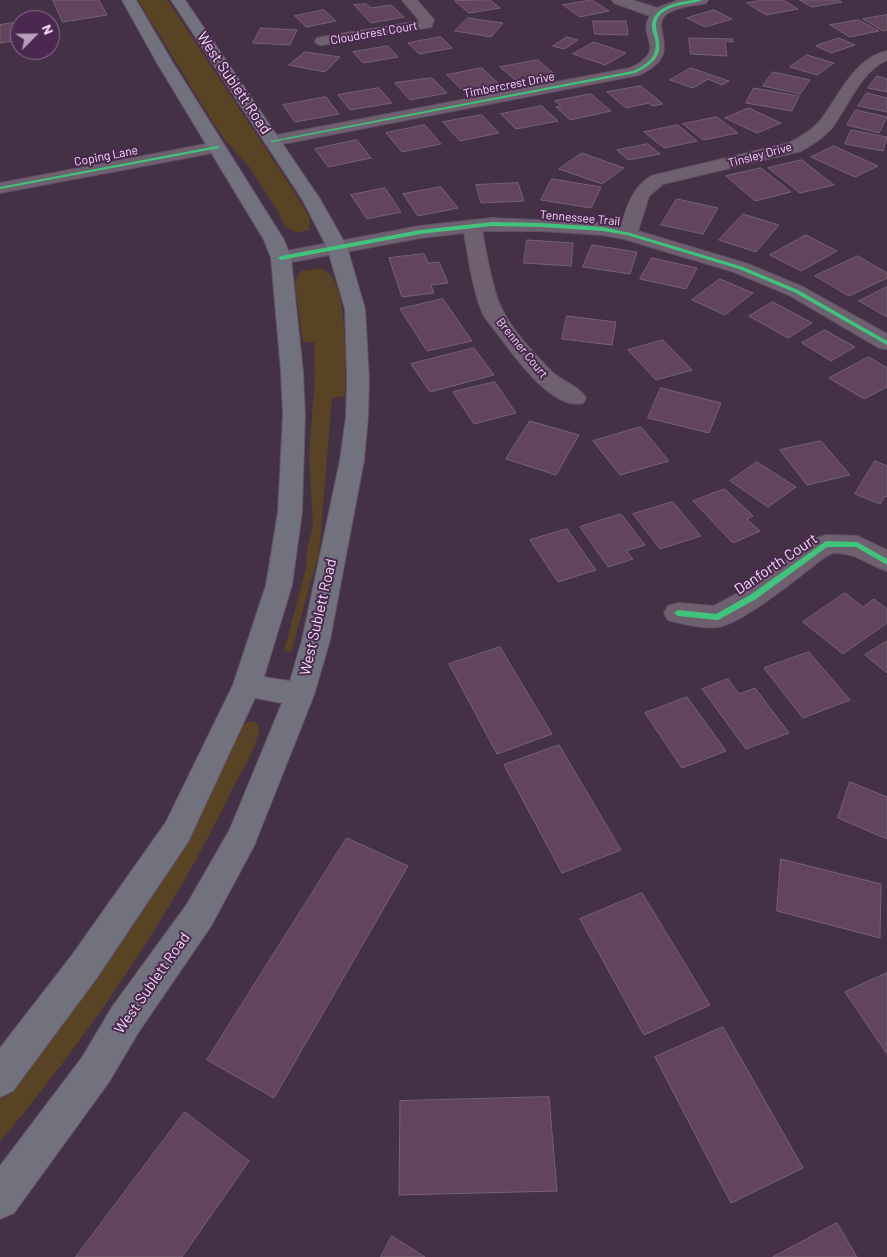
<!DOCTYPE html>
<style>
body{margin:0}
#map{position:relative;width:887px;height:1257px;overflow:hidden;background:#443146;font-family:Barlow,sans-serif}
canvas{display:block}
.north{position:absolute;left:10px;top:10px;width:50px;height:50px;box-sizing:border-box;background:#4a284f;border:1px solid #8d7091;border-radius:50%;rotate:67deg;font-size:14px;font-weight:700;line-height:20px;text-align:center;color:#f2dcf4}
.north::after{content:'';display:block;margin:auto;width:18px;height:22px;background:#b5a0b7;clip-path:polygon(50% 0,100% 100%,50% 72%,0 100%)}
</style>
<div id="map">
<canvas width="887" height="1257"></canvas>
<div class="north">N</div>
</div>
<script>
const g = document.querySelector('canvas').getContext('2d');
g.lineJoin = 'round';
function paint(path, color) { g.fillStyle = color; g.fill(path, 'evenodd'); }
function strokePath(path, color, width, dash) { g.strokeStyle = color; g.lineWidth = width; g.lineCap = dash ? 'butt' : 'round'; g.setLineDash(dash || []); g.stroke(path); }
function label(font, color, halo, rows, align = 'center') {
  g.font = font + ' Barlow,sans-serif'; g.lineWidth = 4; g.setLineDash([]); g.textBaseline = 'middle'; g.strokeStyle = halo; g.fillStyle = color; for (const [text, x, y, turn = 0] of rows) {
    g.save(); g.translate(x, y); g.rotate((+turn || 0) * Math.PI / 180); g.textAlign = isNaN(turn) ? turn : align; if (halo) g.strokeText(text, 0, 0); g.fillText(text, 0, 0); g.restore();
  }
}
paint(new Path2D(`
 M138,0h29l6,8 120,182 17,28 -1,12 -13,3 -11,-7 -8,-16 -27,-42 -25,-28 -13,-19z
 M321,268c5,3 9,6 12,10 14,22 13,92 12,118l-13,2 -13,155 -28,99 -7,-1 22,-83 1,-18 6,-25 -4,-70 6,-79 -1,-34h-11l-8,-58 2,-7 4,-6z
 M249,722h6l4,5c-2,23 -19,45 -28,65 -61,126 -142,243 -231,350v-47l239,-368z`), '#584424');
const building = new Path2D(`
 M53,0h46l8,15 -44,7z
 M490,0l10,8 -31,5 -14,-12z
 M592,0l17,11 -29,6 -17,-12z
 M763,0h20l15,9 -32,6 -19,-12z
 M800,0h38l4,2 -30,5z
 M366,4l5,4 20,-3 13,12 -33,6 -17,-18z
 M324,10l12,11 -30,6 -11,-11z
 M714,10l18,9 -27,8 -18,-9z
 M887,15v15l-4,1 -20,-12z
 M468,18l35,5 -12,14 -36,-6z
 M859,20l20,11 -29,6 -20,-12z
 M593,21h33l2,14 -33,-1z
 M20,22v18l-20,3v-18z
 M261,28l36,2 -7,15 -37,-2z
 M441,37l11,11 -33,6 -11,-11z
 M567,37l11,3 -14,9 -11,-3z
 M689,38l44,1v3l-8,-1 2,15 -36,-2z
 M839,38l16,7 -24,8 -15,-7z
 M594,42l32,11 -21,12 -32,-11z
 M388,46l10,11 -35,6 -10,-11z
 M305,52l35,5 -15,15 -36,-7z
 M807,55l27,8 -17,12 -27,-8z
 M538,60l15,13 -38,7 -15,-13z
 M482,68l18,17 -36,7 -17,-17z
 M691,68l38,13 -7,4 -14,-6 -15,9 -23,-8z
 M773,72l37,8 -10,14 -37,-8z
 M877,76l10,3v13l-19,-4z
 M432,78l15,15 -37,7 -15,-17z
 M641,86l22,18 -11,2 -3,-3 -23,5 -19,-16z
 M379,88l13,15 -42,7 -12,-15z
 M754,88l45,8 -7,15 -46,-8z
 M867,93l20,5v14l-29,-6z
 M591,94l20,17 -41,9 -14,-13 5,-1 -6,-5z
 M326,97l13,17 -44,8 -12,-17z
 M542,106l16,15 -42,8 -15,-15z
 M749,108l32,15 -24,10 -32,-15z
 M856,110l31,7 -8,16 -32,-8z
 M482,115l17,18 -39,8 -17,-19z
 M717,117l21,16 -35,7 -20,-16z
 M425,125l16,19 -39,8 -16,-19z
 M678,125l19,16 -33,7 -20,-16z
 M851,130l36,7 -4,14 -38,-7z
 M357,140l14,18 -43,9 -13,-18z
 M648,144l12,10 -32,6 -11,-10z
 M834,146l44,20 -23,11 -44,-20z
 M582,153l42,15 -22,16 -43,-15z
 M802,160l32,25 -34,8 -32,-25z
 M761,168l30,24 -36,9 -29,-25z
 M552,179l49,8 -10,21 -50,-8z
 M518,183l6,18 -43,2 -5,-18z
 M441,187l17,21 -40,8 -15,-22z
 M385,188l16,24 -34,7 -16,-24z
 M677,199l41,9 -15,26 -42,-9z
 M743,214l36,11 -23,27 -37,-12z
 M806,235l31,16 -36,20 -31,-16z
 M527,240l46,3 -2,23 -47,-3z
 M592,245l45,7 -7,22 -47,-7z
 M424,254l4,9 11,-1 9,21 -17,2 3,8 -32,4 -13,-39z
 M858,256l29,17v5l-38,18 -34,-20z
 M652,258l45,10 -11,21 -46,-10z
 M720,279l33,14 -28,22 -33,-15z
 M887,287v30l-28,-16z
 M443,299l29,42 -45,10 -27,-42z
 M773,302l39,21 -24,15 -39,-22z
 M567,316l49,6 -4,23 -50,-6z
 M825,330l30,17 -24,14 -29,-18z
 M663,340l29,30 -36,10 -28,-30z
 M474,348l20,27 -64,17 -19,-28z
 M869,357l18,11v19l-23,12 -35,-21z
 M495,382l21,31 -42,11 -21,-32z
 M661,388l60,15 -12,30 -61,-15z
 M530,421l49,14 -23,40 -50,-16z
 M641,427l28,34 -49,14 -27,-34z
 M821,441l29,34 -43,10 -27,-35z
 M875,461l12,5v31l-2,-1 -5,8 -25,-10z
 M757,462l39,25 -28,20 -38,-26z
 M725,489l28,27 -6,3 13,12 -27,12 -40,-42z
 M673,502l28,34 -41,13 -27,-35z
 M621,514l24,31 -19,6 7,8 -25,8 -28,-40z
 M567,529l29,41 -38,12 -28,-42z
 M845,593l18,14 11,-8 13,10v14l-44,31 -40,-32z
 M887,641v32l-22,-18z
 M500,647l52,87 -55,20 -48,-90z
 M809,652l41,48 -47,18 -39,-50z
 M728,679l11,15 16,-6 34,45 -43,16 -44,-60z
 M687,697l39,54 -44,17 -37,-55z
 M559,745l62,105 -59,23 -58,-108z
 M850,782l37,15v42l-49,-21z
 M347,838l61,28 -134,232 -67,-38z
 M781,859l100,25 -1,54 -103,-27z
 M642,893l68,112 -66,30 -64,-116z
 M887,973v81l-42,-62z
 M723,1027l80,141 -72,35 -76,-146z
 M549,1097l8,94 -158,4 1,-94z
 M185,1112l64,49 -67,96h-106z
 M837,1223l20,34h-84z
 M392,1236l33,21h-44z`);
paint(building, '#63445d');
strokePath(building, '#756272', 1);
const minor = new Path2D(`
 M402,0h15l17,20 -3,7 -109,18 -5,-1 -2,-3 2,-3 5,-1 98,-16z
 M612,0h20l25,8 21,-8h30l-2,3c-13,3 -26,3 -38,10 -22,14 20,40 -29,62l-367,71 -6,-1 -2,-4 2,-4 6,-1 358,-68c40,-18 6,-32 20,-52l-36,-13z
 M887,51v9c-27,12 -38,45 -55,68 -9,10 -19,16 -31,23l-138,33 -14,12 -11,35 110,33 55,23 84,47v15l-8,-1 -90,-53 -55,-23 -110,-33 -21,-4 -62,-4h-59c5,23 10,62 22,82 11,21 30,40 46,57 10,11 28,15 36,28l-3,5c-30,8 -67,-45 -83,-66 -6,-8 -14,-17 -18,-25 -10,-25 -13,-53 -18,-79l-44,5 -139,26 -7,-2 -3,-4 3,-4 7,-2 139,-26 72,-8 111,5 18,4c6,-21 11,-39 30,-51l138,-33c12,-6 22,-12 31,-22 20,-26 33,-62 67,-70z
 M217,142l6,1 2,4 -2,4 -223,42v-10z
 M826,535l31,1 30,14v21c-20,-6 -31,-19 -53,-18 -8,1 -19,12 -26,17 -19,15 -68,54 -90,57 -13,2 -37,-3 -50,-7l-4,-7 4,-7 10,-3 36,3 30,-16 73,-52z`);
const major = new Path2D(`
 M122,0h14l37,63 111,177 7,18 12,114 2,43 -3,97 -10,73 -28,92 26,4 12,-41 38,-180 6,-43 1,-38 -2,-70 -18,-62 -25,-48 -131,-199h14l135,199 27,48 18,62 4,70 -1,38 -4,43 -34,180 -16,55 -60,151 -43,80 -73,107 -29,49 -95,131 -14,6v-53l83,-110 29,-49 75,-103 43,-75 52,-126 -27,-5 -67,144 -92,137 -83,112 -13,6v-49l72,-93 94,-133 67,-137 33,-100 12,-73 5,-97 -2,-43 -10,-114 -7,-18 -107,-177z`);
strokePath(minor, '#625064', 2);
strokePath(major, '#625064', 2);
paint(minor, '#6e606f');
paint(major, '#72727f');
paint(new Path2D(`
 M693,0h10c-13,5 -29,3 -41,13 -20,16 21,38 -27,60l-363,69 -2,-1 363,-70c14,-6 26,-15 22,-32 -1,-5 -4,-10 -3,-15 2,-18 27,-22 41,-24z
 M217,146h2v2l-219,41v-2z
 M492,222l49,1 62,4 27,6 113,34 55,23 89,51v4l-93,-53 -55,-23 -112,-34 -24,-4 -62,-4 -49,-1 -72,8 -139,26 -3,-2 3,-2 139,-26z
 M826,541l31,1 30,17v6l-31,-18h-29l-71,52 -36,20 -3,1 -39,-4 -4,-3 4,-3 38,4 34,-19z`), '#40c37c');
label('12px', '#f2dcf4', '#4a284f', [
 ["Cloudcrest Court",374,33,-10],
 ["Timbercrest Drive",509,85,-11],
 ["Tinsley Drive",760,155,-15],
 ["Coping Lane",106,156,-11],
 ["Tennessee Trail",580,218,5],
 ["Brenner Court",522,348,51]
]);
label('15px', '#f2dcf4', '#4a284f', [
 ["West Sublett Road",234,83,56],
 ["Danforth Court",776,564,-34],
 ["West Sublett Road",318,617,-77],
 ["West Sublett Road",152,983,-55]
]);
</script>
